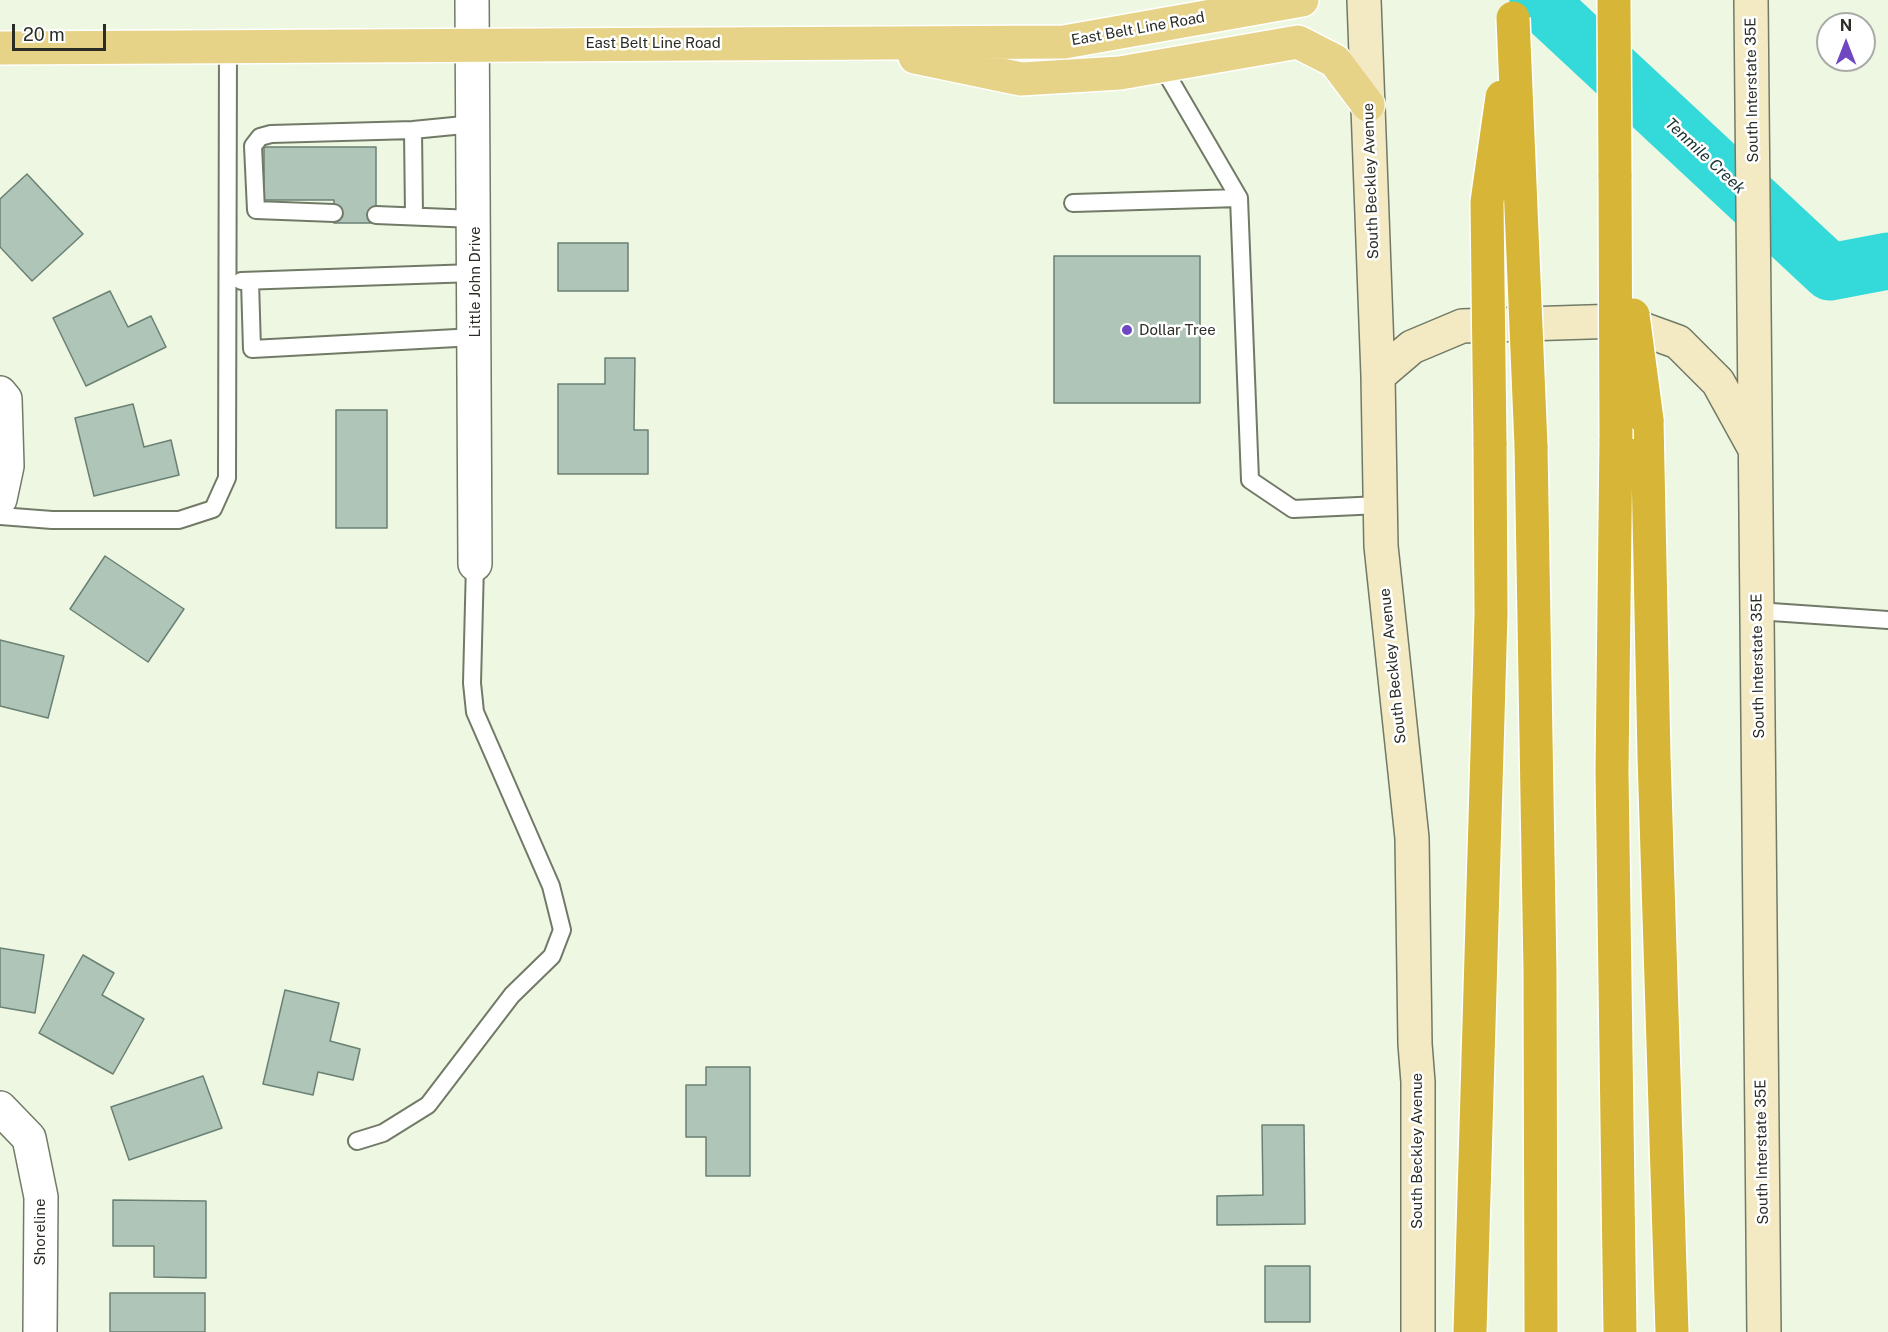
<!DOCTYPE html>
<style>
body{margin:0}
#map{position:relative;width:1888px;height:1332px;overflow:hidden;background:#edf7e1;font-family:"Public Sans",sans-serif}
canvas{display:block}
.north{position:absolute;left:1816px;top:12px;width:60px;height:60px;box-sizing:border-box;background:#fff;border:2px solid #a9aba7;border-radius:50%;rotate:0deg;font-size:16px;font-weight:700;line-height:24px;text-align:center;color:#292d24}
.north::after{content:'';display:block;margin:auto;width:21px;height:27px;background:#6f47c0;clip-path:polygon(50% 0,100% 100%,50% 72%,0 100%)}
.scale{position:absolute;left:12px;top:24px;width:94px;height:27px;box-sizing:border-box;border:3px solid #292d24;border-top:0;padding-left:8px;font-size:18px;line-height:21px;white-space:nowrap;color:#292d24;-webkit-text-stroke:4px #fff;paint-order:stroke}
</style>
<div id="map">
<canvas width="1888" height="1332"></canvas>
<div class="north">N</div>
<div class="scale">20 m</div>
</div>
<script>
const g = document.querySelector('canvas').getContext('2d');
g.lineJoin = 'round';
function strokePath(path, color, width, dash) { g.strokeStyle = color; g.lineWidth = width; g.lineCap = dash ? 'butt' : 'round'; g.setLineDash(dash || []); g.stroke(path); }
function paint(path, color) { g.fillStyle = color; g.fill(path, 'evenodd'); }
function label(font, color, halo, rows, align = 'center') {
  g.font = font + ' "Public Sans",sans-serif'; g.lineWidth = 5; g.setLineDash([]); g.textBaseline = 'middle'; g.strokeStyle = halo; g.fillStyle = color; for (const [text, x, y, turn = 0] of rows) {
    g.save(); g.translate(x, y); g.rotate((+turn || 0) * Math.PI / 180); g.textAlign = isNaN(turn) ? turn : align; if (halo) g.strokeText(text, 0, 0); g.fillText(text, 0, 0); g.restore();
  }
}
strokePath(new Path2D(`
 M1538,0l292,272 58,-11`), '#33dad9', 57);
const building = new Path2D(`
 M264,147h112v76h-42v-23h-70z
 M27,174l56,60 -51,47 -32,-34v-48z
 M558,243h70v48h-70z
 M1054,256h146v147h-146z
 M110,291l18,36 23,-11 15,31 -80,39 -33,-68z
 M605,358h30l-1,72h14v44h-90v-90h47z
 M133,404l11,43 27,-7 8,35 -85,21 -19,-78z
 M336,410h51v118h-51z
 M105,556l79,53 -36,53 -78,-53z
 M0,640l64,16 -16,62 -48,-12z
 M0,948l44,7 -9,58 -35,-6z
 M83,955l31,18 -12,22 42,24 -31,55 -74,-41z
 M285,990l54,13 -9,38 30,8 -7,31 -35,-8 -5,23 -50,-11z
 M706,1067h44v109h-44v-39h-20v-52h20z
 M203,1076l19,52 -93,32 -18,-53z
 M1262,1125h42l1,99 -88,1v-29l46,-1z
 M113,1200l93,1v77l-52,-1v-31h-41z
 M1265,1266h45v56h-45z
 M110,1293h95v39h-95z`);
paint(building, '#aec5b8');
strokePath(building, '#6a8073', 1.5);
const service = new Path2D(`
 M1162,66l77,132 11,282 43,29 87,-4
 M413,130l1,86
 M1073,203l166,-5
 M334,213l-78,-3 -3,-64 7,-9 11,-3 142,-4 61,-6
 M376,215l98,4
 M241,281l233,-8
 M250,281l2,68 223,-12
 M0,516l52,4h127l34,-11 14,-31 1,-432
 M1757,611l131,9
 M357,1141l26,-8 45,-28 84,-110 40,-39 10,-26 -11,-44 -76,-174 -3,-29 3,-119`);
const minor = new Path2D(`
 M472,0l3,564
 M0,393l5,6 2,67 -7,33
 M0,1108l29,30 12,59 -1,135`);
const secondary = new Path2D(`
 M1364,0l14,376 3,170 31,292 3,206 3,38v250
 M1751,0l13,1332
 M1378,376l34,-29 50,-21 158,-5 58,21 40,40 37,67`);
const primary = new Path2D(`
 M0,48l1064,-6 238,-42
 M915,57l106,22 99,-6 178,-31 37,19 33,44`);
const motorway = new Path2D(`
 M1614,0l1,177
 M1647,420l7,336 18,576
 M1616,439l-4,332 8,561
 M1531,446l9,526 1,360
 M1470,1332l21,-718 -1,-171`);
strokePath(service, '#717a66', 20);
strokePath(minor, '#717a66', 36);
strokePath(secondary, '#717a66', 36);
strokePath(primary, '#fff', 36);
strokePath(motorway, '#fff', 36);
strokePath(service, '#fff', 16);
strokePath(minor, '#fff', 33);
strokePath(secondary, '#f3e9c3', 33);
strokePath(primary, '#e7d387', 33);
strokePath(motorway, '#d7b637', 33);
const motorwayBridge = new Path2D(`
 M1513,18l18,428
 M1615,177l1,262
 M1633,315l14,105
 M1490,443l-3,-241 15,-105`);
strokePath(motorwayBridge, '#fff', 36, []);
strokePath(motorwayBridge, '#d7b637', 33);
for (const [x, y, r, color] of [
 [1127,330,6,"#6f47c0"]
]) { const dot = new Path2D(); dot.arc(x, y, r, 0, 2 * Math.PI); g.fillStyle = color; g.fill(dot); strokePath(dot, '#fff', 2); }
label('15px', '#292d24', '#fff', [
 ["East Belt Line Road",1138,29,-10],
 ["East Belt Line Road",653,43],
 ["South Interstate 35E",1752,90,-91],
 ["South Beckley Avenue",1371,181,-92],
 ["Little John Drive",475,282,-90],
 ["South Beckley Avenue",1393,666,-96],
 ["South Interstate 35E",1758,666,-91],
 ["South Beckley Avenue",1417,1151,-90],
 ["South Interstate 35E",1762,1152,-91],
 ["Shoreline",40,1232,-90]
]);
label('15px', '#292d24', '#fff', [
 ["Dollar Tree",1139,330]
], 'left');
label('italic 16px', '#193332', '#fff', [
 ["Tenmile Creek",1705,156,43]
]);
</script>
